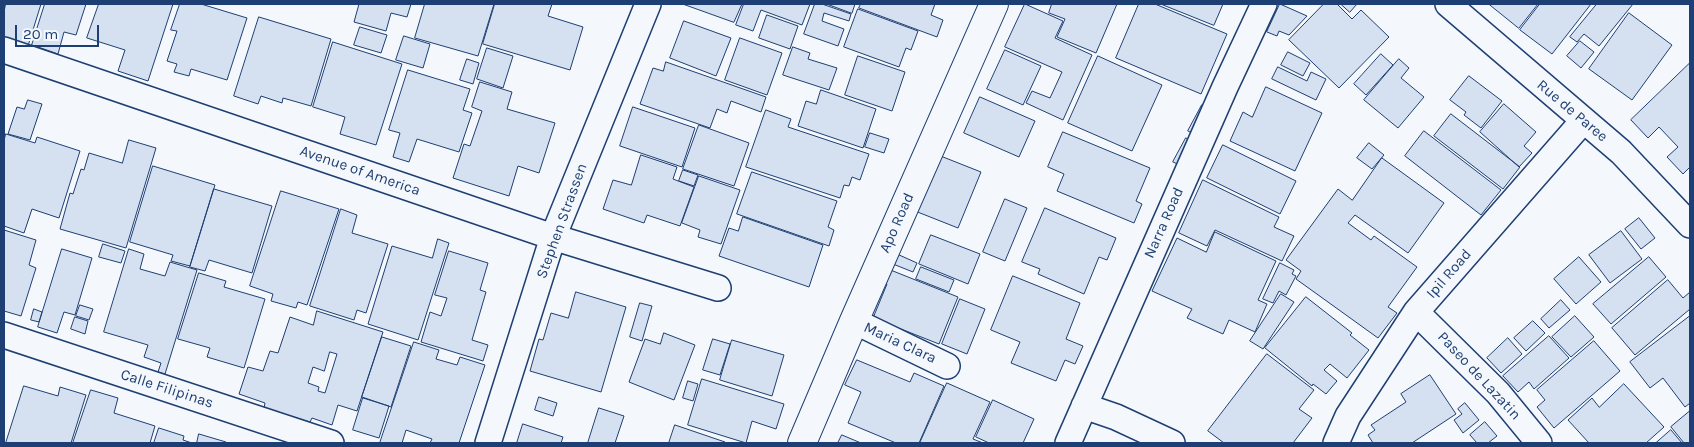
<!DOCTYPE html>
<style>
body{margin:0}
#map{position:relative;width:1694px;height:447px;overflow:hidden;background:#f4f7fb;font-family:Karla,sans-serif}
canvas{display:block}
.frame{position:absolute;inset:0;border:5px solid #1d3f73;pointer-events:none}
.scale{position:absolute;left:15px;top:25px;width:84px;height:22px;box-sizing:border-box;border:2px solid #1d3f73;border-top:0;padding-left:6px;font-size:15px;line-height:18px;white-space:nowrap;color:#1d3f73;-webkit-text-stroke:4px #f4f7fb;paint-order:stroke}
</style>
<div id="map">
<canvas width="1694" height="447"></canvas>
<div class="frame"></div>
<div class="scale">20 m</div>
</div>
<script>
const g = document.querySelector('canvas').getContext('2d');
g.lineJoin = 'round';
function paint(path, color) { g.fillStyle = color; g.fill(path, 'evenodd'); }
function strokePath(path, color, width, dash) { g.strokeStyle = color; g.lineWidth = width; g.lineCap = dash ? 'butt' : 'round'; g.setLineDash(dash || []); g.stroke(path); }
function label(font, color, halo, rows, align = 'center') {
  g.font = font + ' Karla,sans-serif'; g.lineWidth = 4; g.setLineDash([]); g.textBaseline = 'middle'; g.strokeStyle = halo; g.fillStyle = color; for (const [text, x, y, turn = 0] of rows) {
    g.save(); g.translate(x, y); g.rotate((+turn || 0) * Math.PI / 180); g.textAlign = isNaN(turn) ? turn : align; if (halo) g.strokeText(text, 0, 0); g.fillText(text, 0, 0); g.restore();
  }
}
const building = new Path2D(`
 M6,4h35l-13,42 -24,-8v-26z
 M45,4h41l-10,31 -12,-3 -6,22 -26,-9z
 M99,4h74l-25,77 -30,-10 7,-21 -38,-12z
 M180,4h21l46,14 -20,62 -36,-11 -2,7 -15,-4 3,-8 -10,-3 10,-30 -6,-1z
 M358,4h53l-4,13 -16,-4 -5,18 -32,-9 5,-18z
 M425,4h69l-16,52 -63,-18z
 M495,4h57l-4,12 35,11 -13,43 -87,-26z
 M683,4h59l-8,18z
 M744,4h66l-8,21 -41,-15 -8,21 -17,-6z
 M815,4h7l29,10 -2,7 -25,-8 -2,8 22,8 -6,17 -34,-12z
 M827,4h28l-3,9z
 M861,4h74l-4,11 12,5 -6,17 -78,-29z
 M1025,4l38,17 -8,17 37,17 -29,65 -37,-17 6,-12 18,7 12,-26 -57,-25z
 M1052,4h65l-21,49 -39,-16 8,-18 -16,-6z
 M1139,4h16l72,30 -26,60 -85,-36z
 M1161,4h62l-9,21z
 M1280,4l27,12 -18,19 -10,-4 -2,5 -10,-4z
 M1324,4h13l15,15 9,-9 28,27 -50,51 -50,-48z
 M1341,4h16l-7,8z
 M1489,4h49l-19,24z
 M1540,4h51l-39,50 -32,-24z
 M1597,4h36l-34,42 -15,-12 -7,8 -7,-5z
 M858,9l60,22 -7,19 -5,-2 -7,19 -55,-20z
 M1629,13l43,32 -40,55 -43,-31z
 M767,15l31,11 -8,23 -31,-11z
 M259,17l72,22 -20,67 -28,-8 -1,5 -21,-7 -3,8 -24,-8z
 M684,21l47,17 -15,38 -46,-18z
 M360,27l27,8 -6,18 -27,-8z
 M404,36l26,8 -7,24 -27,-8z
 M740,38l42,15 -15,42 -42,-15z
 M1580,41l14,11 -13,16 -14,-12z
 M333,42l69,22 -26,81 -36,-11 5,-17 -32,-10z
 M793,47l17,6 -2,6 29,9 -8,22 -46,-15z
 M487,48l26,8 -10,32 -26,-9z
 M1005,50l36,16 -18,39 -36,-16z
 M1288,52l22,11 -7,13 -22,-11z
 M1381,54l12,11 -27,30 -12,-11z
 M858,56l47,16 -13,39 -47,-16z
 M1098,56l64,29 -30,66 -64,-28z
 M467,59l12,4 -6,21 -13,-4z
 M1399,59l10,9 -8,10 23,19 -26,31 -34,-28z
 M666,62l100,35 -5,15 -30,-11 -4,12 -10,-4 -7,19 -70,-24 13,-36 10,3z
 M1690,63v104l-7,7 -16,-17 11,-10 -19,-20 -11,11 -17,-18z
 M1278,67l29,14 4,-9 15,7 -10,21 -44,-21z
 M408,70l62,19 -7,21 9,3 -13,39 -42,-13 -8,23 -16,-5 7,-24 -11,-3z
 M1469,76l33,25 -21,27 -17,-13 2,-3 -16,-12z
 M480,82l32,10 -5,17 48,14 -16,50 -21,-7 -9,30 -56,-18 11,-34 6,2 12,-35 -10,-4z
 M1266,87l56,26 -27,58 -65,-30 13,-29 9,5z
 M821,90l55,19 -13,39 -65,-22 8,-25 10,3z
 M980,97l55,24 -16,36 -55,-24z
 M28,100l14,4 -12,36 -22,-6 9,-27 7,2z
 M1504,104l32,28 -12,14 8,7 -13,14 -39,-35z
 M1202,105l9,6 -13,25 -10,-5z
 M633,107l62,21 -13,39 -62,-21z
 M766,110l25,9 -3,8 81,27 -9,26 -8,-3 -3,9 -5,-1 -4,13 -94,-31z
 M1451,114l69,53 -17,22 -69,-53z
 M699,125l50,18 -15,43 -51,-17z
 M1424,131l77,59 -20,25 -76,-59z
 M1063,132l87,36 -14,33 6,3 -8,19 -77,-32 7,-17 -16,-7z
 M870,133l19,6 -5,14 -19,-6z
 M6,134l29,9 2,-6 43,14 -21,67 -27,-9 -8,24 -20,-7v-85z
 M1186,138l8,5 -12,23 -9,-4z
 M129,140l27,8 -30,100 -66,-19 10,-36 3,1 8,-25 3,1 5,-17 33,10z
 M1369,143l15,12 -12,14 -15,-11z
 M1223,145l73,36 -16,33 -73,-36z
 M641,155l36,12 -4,12 21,8 -14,39 -33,-11 -3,8 -41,-14 10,-29 18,5z
 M938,155l43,17 -23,56 -43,-17z
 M1382,158l62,45 -36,50 -53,-38 -7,8 23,17 3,-4 43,31 -29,40 9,6 -19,25 -82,-59 5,-8 -15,-11 52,-71 14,11z
 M153,166l62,19 -25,81 -19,-5 2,-6 -43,-13z
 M683,170l15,5 -4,11 -15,-5z
 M752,172l85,29 -9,26 6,3 -5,16 -92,-32z
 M699,176l41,14 -19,54 -23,-7 2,-7 -18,-7z
 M1203,180l76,37 -5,10 20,9 -12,25 -67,-31 -8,16 -28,-13z
 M214,189l58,17 -20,67 -43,-13 -4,11 -15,-4z
 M281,191l58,18 -32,96 -9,-3 -2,6 -25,-7 2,-7 -23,-8z
 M1005,199l22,9 -22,53 -22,-9z
 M1045,208l71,30 -9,22 -8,-3 -15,37 -46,-20 2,-5 -18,-7z
 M341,209l16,6 -5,18 36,11 -22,69 -9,-3 -3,10 -44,-14z
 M743,217l80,28 -14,42 -90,-31 10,-28 9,3z
 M1639,218l16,20 -14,11 -16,-20z
 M4,230l32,10 -7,25 7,3 -15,48 -17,-5z
 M1621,231l21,28 -32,24 -21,-28z
 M1215,232l61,29 -18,39 9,4 -12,28 -26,-12 -6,14 -36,-16 5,-9 -40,-18 25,-53 29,14z
 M931,235l49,19 -12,30 -49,-20z
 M438,239l11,4 -31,97 -50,-16 24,-78 40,12z
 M103,244l22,7 -4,12 -22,-6z
 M62,249l30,9 -17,57 -11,-3 -7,21 -19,-6z
 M129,249l15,5 -4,15 25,7 5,-14 27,8 -32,104 -7,-2 3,-9 -17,-6 4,-12 -44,-13z
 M449,251l39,12 -8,27 6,2 -14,48 16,5 -5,16 -62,-19 9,-30 11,4 6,-18 -12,-3z
 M897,254l20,9 -4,9 -20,-8z
 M1579,257l22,25 -25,22 -22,-25z
 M1649,257l17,20 -55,47 -18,-20z
 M1280,263l14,7 -2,4 4,2 -10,19 -7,-4 -6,12 -10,-4z
 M921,267l33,13 -5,12 -33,-13z
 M888,269l70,28 -19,47 -66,-26 14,-34 -5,-3z
 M199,273l27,8 -2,6 41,12 -21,69 -37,-11 3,-9 -32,-9z
 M1013,276l67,27 -14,36 17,7 -8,18 -10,-4 -9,21 -45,-18 9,-21 -29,-12z
 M1668,280l15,18 7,-6v17l-55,46 -23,-27z
 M576,292l50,15 -25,85 -71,-21 9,-32 4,1 8,-27 17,5z
 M1281,294l13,8 -31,47 -13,-8z
 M1306,297l46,36 -2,2 19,15 -22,28 -17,-14 -6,6 13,11 -11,13 -13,-10 -1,2 -47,-38z
 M960,299l25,10 -18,45 -25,-10z
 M1561,300l9,10 -21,18 -8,-9z
 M640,303l12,3 -10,35 -12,-4z
 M80,305l13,4 -4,11 -13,-4z
 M34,309l8,3 -3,10 -8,-2z
 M317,311l66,21 -26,79 -19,-6 -6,20 -20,-7 -2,4 -46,-14 1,-5 -26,-9 9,-27 15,4 7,-20 8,2 12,-36 23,8zM330,352l7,2 -12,39 -7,-2 1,-4 -11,-4 5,-16 11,4z
 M1575,316l19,21 -23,20 -19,-20z
 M1690,316v87l-5,4 -22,-29 -13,10 -20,-26z
 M75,317l13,4 -3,13 -14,-5z
 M1533,321l12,12 -19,18 -12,-13z
 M664,333l31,12 -21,55 -45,-18 16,-43 15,5z
 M1549,336l20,22 -35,31 -5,-7 -11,10 -15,-16z
 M382,337l29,9 -20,61 -29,-10z
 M1508,338l14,16 -21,19 -14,-15z
 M713,339l17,5 -10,31 -17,-5z
 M732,340l52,15 -12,41 -52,-16z
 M1594,341l26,30 -66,57 -17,-21 8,-7 -8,-10z
 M414,342l25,8 -3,9 21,6 3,-8 25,8 -26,78h-29l2,-4 -26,-9 -4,13h-22z
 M1267,354l47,36 -15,19 13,9 -19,25h-69l-16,-12z
 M857,360l53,22 4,-9 30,13 -25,57h-23l-48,-20 13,-31 -16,-7z
 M1430,375l26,39 -44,29h-39l-5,-8 7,-5 -4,-5 35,-23 -5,-8z
 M702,379l82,25 -8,25 -24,-8 -6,22 -58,-18z
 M688,381l10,3 -5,17 -10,-3z
 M947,383l43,19 -17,37 10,4h-63z
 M1624,384l40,43 -18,16h-57l-21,-23 24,-22 7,9z
 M24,386l34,10 2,-9 26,8 -15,48h-65z
 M91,390l27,8 -4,15 41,13 -5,17h-77z
 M539,397l18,6 -4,13 -18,-6z
 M363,398l26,8 -10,32 -26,-8z
 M993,400l41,19 -11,24h-34l-13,-6z
 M1465,403l14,17 -16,13 -9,-13 8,-6 -4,-5z
 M599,408l25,8 -9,27h-27z
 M1690,411v32h-6l-13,-16z
 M1485,422l12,14 -9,7h-11l-7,-8z
 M523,424l40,13 -2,6h-44z
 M675,425l50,17 -1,1h-55z
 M159,428l25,8 -1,4 9,3h-38z
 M1671,430l11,13h-26z
 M199,434l27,8v1h-29z
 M842,435l19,8h-23z`);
paint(building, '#d5e0f0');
strokePath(building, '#1d3f73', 1);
const street = new Path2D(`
 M1448,4l173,148 69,73
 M4,50l549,187 165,51
 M1416,312l82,81 41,50
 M854,321l93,45
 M4,335l327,108
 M1084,406l32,11 56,26
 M488,443l65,-206 95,-233
 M1068,443l157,-356 39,-83
 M1336,443l12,-27 68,-104 167,-191`);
const secondary = new Path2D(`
 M802,443l52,-122 140,-317`);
strokePath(street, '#1d3f73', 28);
strokePath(secondary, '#1d3f73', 30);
strokePath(street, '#f4f7fb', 25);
strokePath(secondary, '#f4f7fb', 28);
label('15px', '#1d3f73', '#f4f7fb', [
 ["Rue de Paree",1572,111,40],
 ["Avenue of America",360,171,19],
 ["Stephen Strassen",562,221,-70],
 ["Apo Road",897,223,-66],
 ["Narra Road",1164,223,-66],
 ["Ipil Road",1449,274,-49],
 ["Maria Clara",900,343,25],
 ["Paseo de Lazatin",1479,376,47],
 ["Calle Filipinas",167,389,18]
]);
</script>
